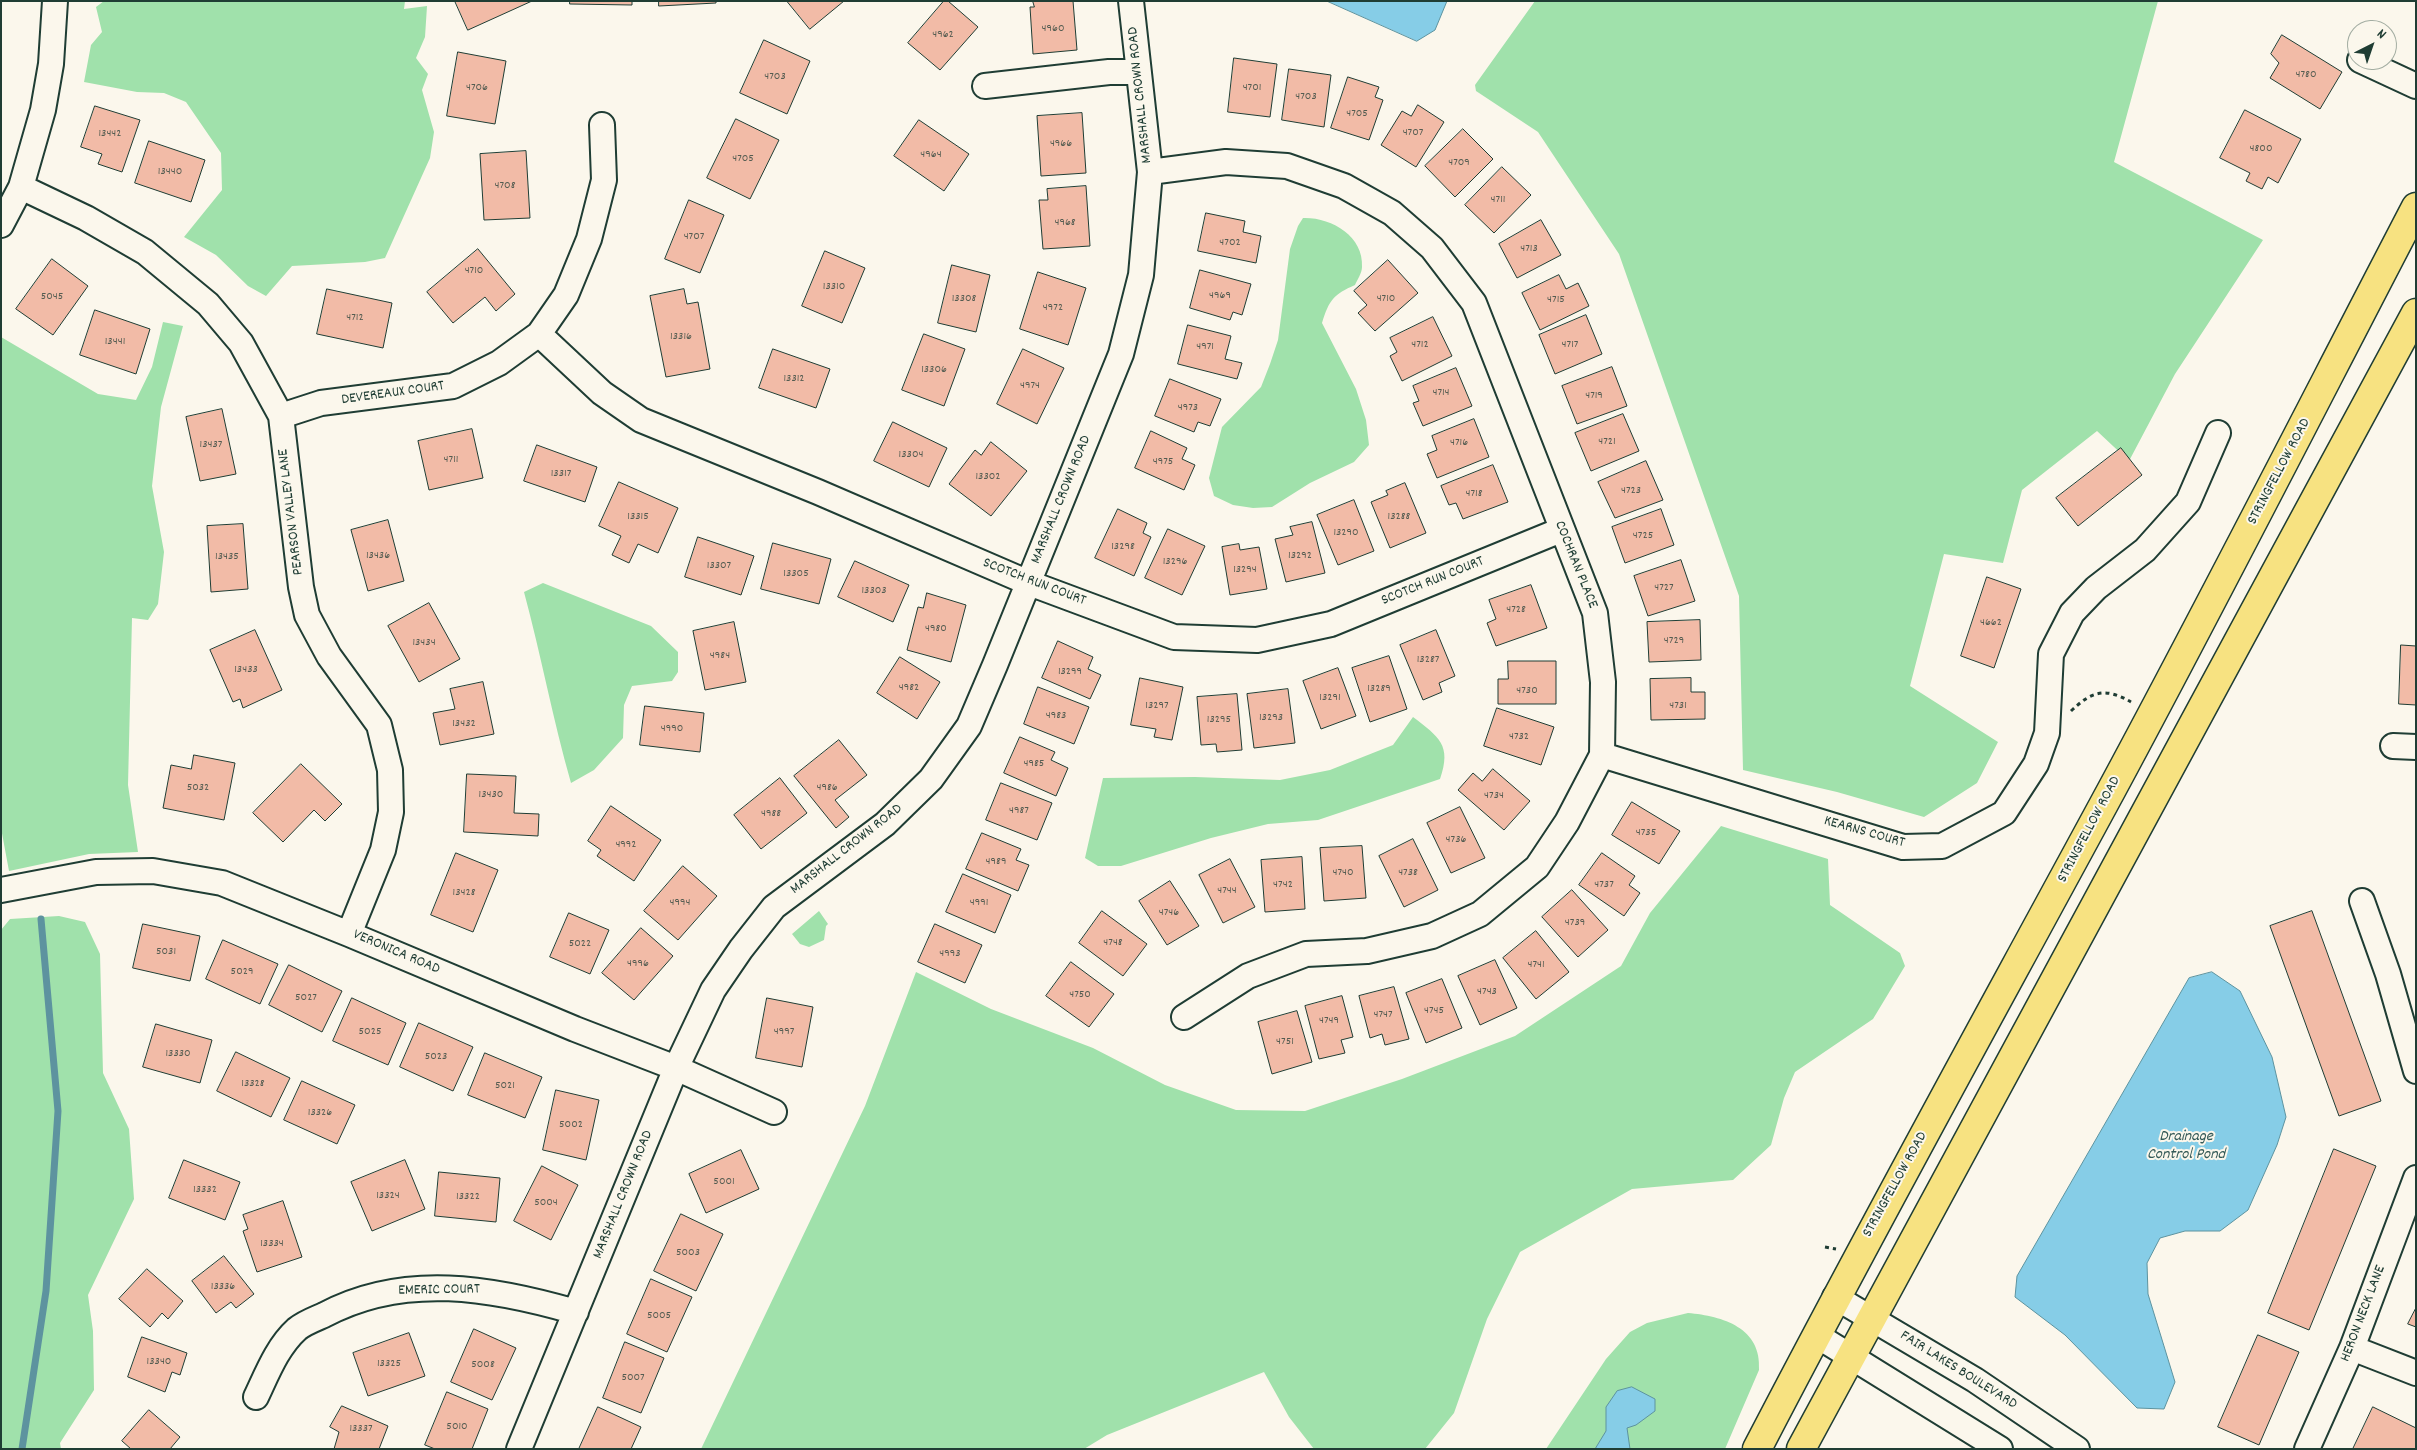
<!DOCTYPE html>
<style>
body{margin:0}
#map{position:relative;width:2417px;height:1450px;overflow:hidden;background:#fbf7ec;font-family:Dekko,sans-serif}
canvas{display:block}
.frame{position:absolute;inset:0;border:2px solid #1f3d34;pointer-events:none}
.north{position:absolute;left:2347px;top:20px;width:50px;height:50px;box-sizing:border-box;background:#fbf7ec;border:1px solid #a3ada2;border-radius:50%;rotate:41deg;font-size:14px;font-weight:700;line-height:20px;text-align:center;color:#1f3d34}
.north::after{content:'';display:block;margin:auto;width:18px;height:22px;background:#1f3d34;clip-path:polygon(50% 0,100% 100%,50% 72%,0 100%)}
</style>
<div id="map">
<canvas width="2417" height="1450"></canvas>
<div class="frame"></div>
<div class="north">N</div>
</div>
<script>
const g = document.querySelector('canvas').getContext('2d');
g.lineJoin = 'round';
function paint(path, color) { g.fillStyle = color; g.fill(path, 'evenodd'); }
function strokePath(path, color, width, dash) { g.strokeStyle = color; g.lineWidth = width; g.lineCap = dash ? 'butt' : 'round'; g.setLineDash(dash || []); g.stroke(path); }
function label(font, color, halo, rows, align = 'center') {
  g.font = font + ' Dekko,sans-serif'; g.lineWidth = 4; g.setLineDash([]); g.textBaseline = 'middle'; g.strokeStyle = halo; g.fillStyle = color; for (const [text, x, y, turn = 0] of rows) {
    g.save(); g.translate(x, y); g.rotate((+turn || 0) * Math.PI / 180); g.textAlign = isNaN(turn) ? turn : align; if (halo) g.strokeText(text, 0, 0); g.fillText(text, 0, 0); g.restore();
  }
}
paint(new Path2D(`
 M104,1h301l-1,8 23,-3 -2,31 -9,21 12,16 -6,16 12,42 -4,26 -45,100 -20,4 -73,4 -26,30 -18,-10 -32,-31 -32,-18 38,-47 -1,-37 -35,-51 -22,-9 -27,-1 -53,-10 7,-37 11,-13 -6,-25z
 M1535,1h623l-44,161 149,78 -88,134 -46,87 -32,-30 -75,59 -19,73 -59,-9 -34,132 88,56 -21,41 -53,34 -87,-25 -94,-22 -4,-174 -120,-342 -81,-122 -62,-41 -1,-6z
 M1303,218c28,-1 61,18 59,49 0,6 -5,13 -7,18 -21,9 -26,15 -33,38l34,66 10,31 3,25 -15,17 -44,21 -38,24 -19,1 -20,-3 -19,-9 -5,-18 13,-51 39,-40 9,-23 8,-24 12,-91 8,-23z
 M163,322l20,4 -22,81 -9,79 12,66 -6,52 -10,16 -16,-2 -4,167 10,67 -49,2 -80,17 -8,-43v-491l97,57 38,6 16,-33z
 M543,583l108,43 27,26v20l-6,9 -40,5 -8,19 -1,33 -29,32 -23,13c-18,-63 -30,-128 -47,-191z
 M1413,717c26,20 39,28 27,62l-122,41 -50,4 -57,14 -90,28h-23l-13,-8 18,-80 92,-1 85,3 50,-10 63,-25z
 M1721,826l107,33 2,46 70,48 5,13 -32,53 -78,53 -11,26 -13,47 -38,35 -101,9 -112,63 -33,67 -33,94 -29,36h-111l-25,-32 -25,-45 -157,63 -23,14h-383l164,-343 51,-134 75,37 102,39 72,37 71,25 69,1 97,-32 113,-43 106,-70 29,-53z
 M819,911l9,13 -2,2 -2,14 -15,7 -9,-3 -8,-10z
 M59,916l26,6 15,32 3,119 26,56 5,70 -46,96 5,36 1,59 -34,53 1,6h-60v-519l9,-11z
 M1688,1313c35,3 74,15 71,57l-34,79h-179l60,-90 24,-27 17,-9z`), '#a0e1ab');
const water = new Path2D(`
 M1327,1h120l-12,29 -18,11z
 M2212,972l28,19 32,66 14,60 -9,28 -29,65 -28,21h-35l-25,7 -13,25 1,31 27,88 -11,27 -27,-1 -72,-73 -50,-38 2,-21 172,-298z
 M1632,1387l23,12v12l-19,14 -9,3 3,21h-35l11,-18v-24l11,-16z`);
paint(water, '#86cde7');
strokePath(water, '#5d939f', 1);
strokePath(new Path2D(`
 M22,1449l24,-158 12,-180 -17,-192`), '#5d939f', 7);
const building = new Path2D(`
 M455,1h77l-64,29z
 M570,1h62v4l-62,-1z
 M659,1h57v2l-57,3z
 M787,1h57l-34,28z
 M944,1h4l30,26 -38,43 -32,-27z
 M1033,1h40l4,49 -44,4 -3,-47h4z
 M2282,35l60,37 -22,37 -50,-31 9,-15 -8,-9z
 M764,40l46,21 -23,53 -47,-21z
 M458,52l48,9 -11,63 -48,-8z
 M1234,58l43,6 -7,53 -42,-5z
 M1289,69l42,6 -7,52 -42,-7z
 M1348,77l31,10 -4,10 8,3 -14,40 -38,-12z
 M1418,105l26,17 -28,45 -35,-22 21,-34 9,5z
 M95,106l45,14 -18,52 -24,-8 4,-10 -21,-7z
 M2245,110l56,29 -23,44 -10,-6 -6,12 -16,-8 4,-8 -30,-15z
 M1082,113l4,60 -45,3 -4,-60z
 M736,119l43,21 -29,59 -43,-21z
 M919,120l50,34 -25,37 -50,-35z
 M1463,129l30,30 -38,38 -30,-31z
 M149,141l56,19 -14,42 -56,-19z
 M526,151l4,67 -46,2 -4,-66z
 M1502,167l29,28 -37,38 -29,-28z
 M1086,186l4,60 -47,3 -4,-49h9l-1,-11z
 M689,200l35,15 -24,58 -35,-14z
 M1206,213l39,8 -2,11 18,4 -5,27 -58,-12z
 M1541,220l20,35 -44,23 -18,-34z
 M478,249l37,45 -19,17 -11,-14 -32,26 -26,-31z
 M825,251l40,17 -23,55 -40,-17z
 M52,259l36,27 -35,49 -37,-26z
 M1388,260l30,33 -43,38 -17,-18 9,-8 -13,-14z
 M952,265l38,10 -14,57 -38,-9z
 M1200,270l51,14 -9,31 -9,-3 -3,8 -40,-12z
 M1038,272l48,16 -18,57 -48,-16z
 M1559,275l7,14 12,-6 11,23 -49,24 -18,-37z
 M327,289l65,14 -9,45 -66,-14z
 M684,289l3,15 11,-2 12,67 -44,8 -16,-81z
 M95,310l55,19 -14,45 -56,-19z
 M1586,315l16,39 -47,20 -16,-39z
 M1433,317l19,39 -50,25 -12,-25 7,-4 -7,-14z
 M1188,325l43,11 -6,23 17,4 -5,16 -59,-15z
 M924,334l41,15 -21,57 -42,-16z
 M773,349l57,20 -14,39 -57,-20z
 M1023,349l41,19 -27,56 -40,-20z
 M1612,367l15,39 -50,18 -15,-38z
 M1456,368l16,38 -49,20 -10,-23 6,-2 -6,-15z
 M1170,379l51,20 -11,27 -12,-4 -4,10 -39,-16z
 M222,409l14,65 -36,7 -14,-64z
 M1623,414l16,37 -48,20 -16,-38z
 M1474,419l15,38 -52,21 -10,-24 10,-4 -5,-14z
 M893,422l54,26 -18,39 -55,-26z
 M472,429l11,49 -54,12 -11,-49z
 M1151,431l36,17 -5,11 13,6 -11,25 -49,-22z
 M991,442l36,29 -36,45 -42,-32 26,-34 6,5z
 M537,445l60,22 -12,35 -61,-21z
 M2121,448l21,27 -64,51 -22,-28z
 M1646,461l17,39 -48,18 -17,-36z
 M1493,465l15,37 -45,17 -7,-16 -7,2 -8,-19z
 M619,482l59,26 -20,45 -20,-9 -9,19 -17,-8 9,-19 -22,-10z
 M1405,483l21,50 -36,15 -19,-46 17,-7 -2,-4z
 M1354,500l20,51 -36,14 -21,-50z
 M1118,509l29,14 -4,10 8,4 -17,39 -39,-18z
 M1661,509l13,36 -49,18 -13,-36z
 M388,520l16,61 -36,10 -17,-61z
 M1312,522l13,51 -39,9 -11,-43 18,-4 -3,-8z
 M243,524l5,65 -37,3 -4,-66z
 M1168,529l37,17 -23,49 -37,-17z
 M698,537l56,19 -13,39 -56,-18z
 M773,543l58,16 -12,45 -58,-15z
 M1239,544l1,6 19,-3 8,42 -37,6 -8,-48z
 M1681,560l14,41 -47,15 -14,-40z
 M855,561l54,24 -16,37 -55,-25z
 M1987,577l34,12 -27,79 -33,-12z
 M1531,585l16,43 -51,18 -9,-23 9,-4 -7,-19z
 M927,593l39,12 -15,57 -44,-12 11,-43 5,1z
 M429,603l31,56 -41,23 -31,-56z
 M1700,620l1,40 -52,2 -2,-40z
 M734,622l12,60 -41,8 -12,-59z
 M255,630l27,60 -39,18 -3,-9 -7,3 -23,-52z
 M1436,630l19,46 -16,7 3,9 -19,8 -23,-55z
 M1058,641l35,16 -5,12 13,6 -11,24 -48,-21z
 M2401,645l15,1v59l-17,-1z
 M1389,656l18,53 -37,13 -18,-54z
 M900,657l40,25 -23,37 -40,-26z
 M1508,661h48v43h-58v-25h10z
 M1338,668l18,48 -35,13 -18,-48z
 M1140,678l43,9 -11,53 -18,-3 2,-8 -25,-4z
 M1691,678v14h14v27l-54,1 -1,-41z
 M483,682l11,52 -54,11 -7,-32 22,-4 -5,-20z
 M1038,687l51,20 -15,37 -50,-20z
 M1288,689l7,54 -41,5 -7,-54z
 M1237,694l5,56 -25,2 -1,-8 -15,1 -4,-48z
 M645,706l59,7 -4,39 -60,-7z
 M1497,708l57,19 -13,38 -57,-19z
 M1020,737l35,15 -4,8 17,8 -12,28 -52,-23z
 M839,740l28,35 -32,25 14,17 -13,11 -42,-52z
 M194,755l41,8 -11,57 -61,-12 8,-43 20,4z
 M301,764l41,40 -17,17 -11,-11 -31,32 -30,-29z
 M1493,769l37,32 -26,29 -46,-40 15,-17 9,8z
 M467,774l49,2 -2,37 25,1 -1,22 -74,-4z
 M780,778l27,35 -46,36 -27,-34z
 M1001,783l51,20 -15,37 -51,-20z
 M1632,802l48,29 -21,33 -47,-29z
 M611,806l50,34 -27,41 -37,-25 4,-6 -13,-9z
 M1460,807l25,51 -34,15 -24,-50z
 M982,833l39,16 -5,11 13,5 -11,26 -52,-22z
 M1413,839l25,51 -34,17 -25,-51z
 M1362,846l4,52 -42,3 -4,-53z
 M456,853l42,17 -25,62 -42,-17z
 M1602,853l33,23 -6,9 11,8 -16,23 -45,-31z
 M1302,857l3,52 -40,3 -4,-52z
 M1230,859l25,48 -32,16 -24,-48z
 M683,866l34,30 -39,44 -34,-29z
 M963,874l48,21 -16,38 -49,-21z
 M1170,881l29,45 -32,19 -28,-44z
 M1572,890l36,40 -30,27 -36,-40z
 M1102,911l45,33 -24,32 -44,-33z
 M2312,911l69,190 -42,15 -69,-190z
 M569,913l40,17 -19,44 -40,-17z
 M143,924l57,12 -10,45 -57,-13z
 M935,924l47,21 -17,38 -47,-21z
 M641,928l32,28 -39,44 -32,-27z
 M1536,931l33,41 -33,27 -33,-41z
 M223,940l55,24 -18,40 -54,-25z
 M1495,960l22,48 -37,17 -22,-49z
 M1071,962l43,32 -25,33 -43,-31z
 M289,965l53,26 -20,41 -53,-27z
 M1442,979l20,49 -36,15 -20,-50z
 M1394,987l15,52 -24,6 -3,-11 -12,4 -11,-42z
 M1342,996l11,41 -12,3 4,13 -26,6 -14,-53z
 M352,998l54,25 -18,42 -55,-24z
 M767,998l46,9 -11,60 -46,-9z
 M1297,1011l15,51 -40,12 -14,-52z
 M419,1023l54,24 -20,44 -53,-24z
 M156,1024l56,16 -12,43 -57,-16z
 M236,1052l54,26 -19,39 -54,-26z
 M485,1053l57,24 -17,41 -57,-23z
 M302,1081l53,24 -18,39 -53,-24z
 M556,1090l43,10 -13,60 -43,-10z
 M2334,1149l42,17 -67,164 -41,-17z
 M741,1150l18,39 -53,24 -17,-39z
 M184,1160l56,22 -15,38 -56,-22z
 M405,1160l20,49 -53,22 -21,-49z
 M542,1166l36,19 -27,55 -37,-19z
 M439,1172l61,6 -4,44 -61,-6z
 M283,1201l19,56 -45,15 -14,-41 5,-2 -5,-14z
 M681,1214l42,20 -27,57 -42,-20z
 M224,1256l30,38 -18,14 -5,-6 -15,11 -24,-32z
 M147,1269l36,32 -15,18 -6,-6 -12,14 -31,-28z
 M651,1279l41,18 -25,55 -40,-18z
 M2416,1308v19l-8,-3z
 M474,1329l42,19 -24,52 -41,-18z
 M409,1333l16,43 -57,20 -15,-43z
 M2258,1335l41,17 -40,93 -41,-18z
 M142,1337l45,16 -7,22 -8,-3 -7,20 -37,-15z
 M625,1342l39,16 -23,55 -38,-15z
 M447,1392l41,17 -16,40h-37l-10,-4z
 M342,1406l46,20 -9,23h-45l5,-17 -9,-5z
 M598,1407l43,20 -10,22h-52z
 M2373,1407l43,21v21h-63z
 M149,1410l31,27 -10,12h-39l-9,-8z`);
paint(building, '#f2bba7');
strokePath(building, '#1f3d34', 1);
const minor = new Path2D(`
 M2360,60l56,26
 M985,86l124,-14h29
 M1150,172l76,-10 61,4 57,20 48,27 40,35 42,55 121,310 8,69 -1,73 -35,67 -30,45 -57,47 -48,22 -65,15 -61,3 -58,22 -64,41
 M21,187l65,31 59,34 63,52 33,39 40,73 20,171 6,28 22,41 50,69 11,45 1,42 -8,38 -34,84
 M1,225l20,-38 22,-77 8,-46 4,-63
 M539,334l63,59 39,27 177,72 211,91 145,54 83,3 74,-16 230,-94
 M281,416l40,-13 132,-17 46,-23 40,-29 27,-39 23,-56 15,-59 -2,-55
 M2393,746l23,1
 M1602,755l301,92 39,-1 62,-33 32,-49 11,-31 4,-79 21,-41 24,-25 49,-38 43,-48 30,-69
 M1,890l95,-18 57,-1 69,12 127,51 226,95 101,39 98,44
 M2362,901l26,73 28,97
 M1835,1297l140,83 102,69
 M1816,1335l184,114
 M2352,1348l64,25
 M256,1397c11,-23 21,-50 41,-68 7,-6 18,-10 27,-14 80,-43 169,-27 252,-3
 M519,1449l157,-381 37,-78 28,-41 33,-42 111,-83 46,-45 38,-53 26,-61 126,-311 20,-79 9,-103 -19,-171
 M2307,1449l45,-101 64,-170`);
const major = new Path2D(`
 M1757,1449c115,-222 236,-440 355,-660 104,-193 203,-388 304,-582
 M1801,1449l615,-1136`);
strokePath(minor, '#1f3d34', 28);
strokePath(major, '#1f3d34', 31);
strokePath(new Path2D(`
 M2071,711c21,-20 34,-24 60,-9
 M1825,1247l11,2`), '#1f3d34', 3, [4, 4]);
strokePath(minor, '#fbf7ec', 24);
strokePath(major, '#f7e281', 28);
label('12px', '#545c51', null, [
 ["4960",1053,29],
 ["4962",943,35],
 ["4780",2306,75],
 ["4703",775,77],
 ["4706",477,88],
 ["4701",1252,88],
 ["4703",1306,97],
 ["4705",1357,114],
 ["4707",1413,133],
 ["13442",110,134],
 ["4966",1061,144],
 ["4800",2261,149],
 ["4964",931,155],
 ["4705",743,159],
 ["4709",1459,163],
 ["13440",170,172],
 ["4708",505,186],
 ["4711",1498,200],
 ["4968",1065,223],
 ["4707",694,237],
 ["4702",1230,243],
 ["4713",1529,249],
 ["4710",474,271],
 ["13310",834,287],
 ["4969",1220,296],
 ["5045",52,297],
 ["13308",964,299],
 ["4710",1386,299],
 ["4715",1556,300],
 ["4972",1053,308],
 ["4712",355,318],
 ["13316",681,337],
 ["13441",115,342],
 ["4712",1420,345],
 ["4717",1570,345],
 ["4971",1205,347],
 ["13306",934,370],
 ["13312",794,379],
 ["4974",1030,386],
 ["4714",1441,393],
 ["4719",1594,396],
 ["4973",1188,408],
 ["4721",1607,442],
 ["4716",1459,443],
 ["13437",211,445],
 ["13304",911,455],
 ["4711",451,460],
 ["4975",1163,462],
 ["13317",561,474],
 ["13302",988,477],
 ["4723",1631,491],
 ["4718",1474,494],
 ["13315",638,517],
 ["13288",1399,517],
 ["13290",1346,533],
 ["4725",1643,536],
 ["13298",1123,547],
 ["13436",378,556],
 ["13292",1300,556],
 ["13435",227,557],
 ["13296",1175,562],
 ["13307",719,566],
 ["13294",1245,570],
 ["13305",796,574],
 ["4727",1664,588],
 ["13303",874,591],
 ["4728",1516,610],
 ["4662",1991,623],
 ["4980",936,629],
 ["4729",1674,641],
 ["13434",424,643],
 ["4984",720,656],
 ["13287",1428,660],
 ["13433",246,670],
 ["13299",1070,672],
 ["4982",909,688],
 ["13289",1379,689],
 ["4730",1527,691],
 ["13291",1330,698],
 ["13297",1157,706],
 ["4731",1678,706],
 ["4983",1056,716],
 ["13293",1271,718],
 ["13295",1219,720],
 ["13432",464,724],
 ["4990",672,729],
 ["4732",1519,737],
 ["4985",1034,764],
 ["5032",198,788],
 ["4986",827,788],
 ["13430",491,795],
 ["4734",1494,796],
 ["4987",1019,811],
 ["4988",771,814],
 ["4735",1646,833],
 ["4736",1456,840],
 ["4992",626,845],
 ["4989",996,862],
 ["4740",1343,873],
 ["4738",1408,873],
 ["4742",1283,885],
 ["4737",1604,885],
 ["4744",1227,891],
 ["13428",464,893],
 ["4994",680,903],
 ["4991",979,903],
 ["4746",1169,913],
 ["4739",1575,923],
 ["4748",1113,943],
 ["5022",580,944],
 ["5031",166,952],
 ["4993",950,954],
 ["4996",638,964],
 ["4741",1536,965],
 ["5029",242,972],
 ["4743",1487,992],
 ["4750",1080,995],
 ["5027",306,998],
 ["4745",1434,1011],
 ["4747",1383,1015],
 ["4749",1329,1021],
 ["5025",370,1032],
 ["4997",784,1032],
 ["4751",1285,1042],
 ["13330",178,1054],
 ["5023",436,1057],
 ["13328",253,1084],
 ["5021",505,1086],
 ["13326",320,1113],
 ["5002",571,1125],
 ["5001",724,1182],
 ["13332",205,1190],
 ["13324",388,1196],
 ["13322",468,1197],
 ["5004",546,1203],
 ["13334",272,1244],
 ["5003",688,1253],
 ["13336",223,1287],
 ["5005",659,1316],
 ["13340",159,1362],
 ["13325",389,1364],
 ["5008",483,1365],
 ["5007",633,1378],
 ["5010",457,1427],
 ["13337",361,1429]
]);
label('15px', '#1f3d34', '#fbf7ec', [
 ["MARSHALL CROWN ROAD",1141,95,-96],
 ["DEVEREAUX COURT",393,394,-8],
 ["STRINGFELLOW ROAD",2280,472,-62],
 ["MARSHALL CROWN ROAD",1062,500,-68],
 ["PEARSON VALLEY LANE",292,512,-97],
 ["COCHRAN PLACE",1575,565,68],
 ["SCOTCH RUN COURT",1433,582,-22],
 ["SCOTCH RUN COURT",1034,583,21],
 ["STRINGFELLOW ROAD",2090,830,-62],
 ["KEARNS COURT",1864,833,16],
 ["MARSHALL CROWN ROAD",847,850,-38],
 ["VERONICA ROAD",396,953,23],
 ["STRINGFELLOW ROAD",1896,1185,-61],
 ["MARSHALL CROWN ROAD",624,1195,-68],
 ["EMERIC COURT",439,1291,-1],
 ["HERON NECK LANE",2364,1314,-69],
 ["FAIR LAKES BOULEVARD",1958,1371,32]
]);
label('italic 16px', '#345a58', '#fbf7ec', [
 ["Drainage",2186,1138],
 ["Control Pond",2186,1156]
]);
</script>
